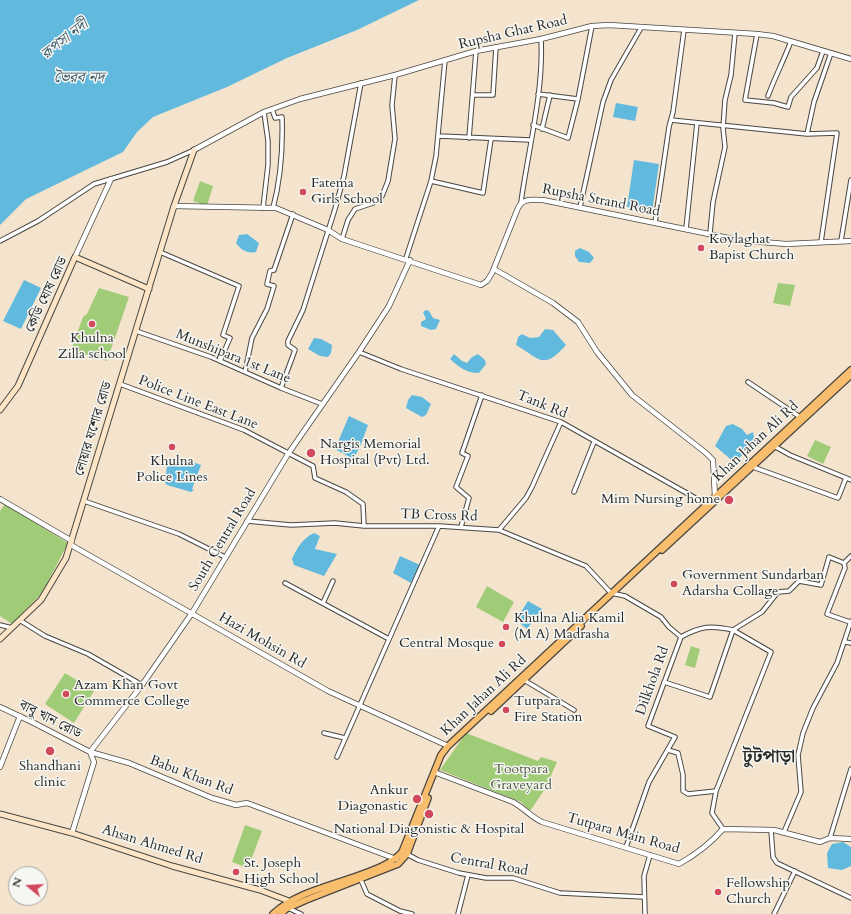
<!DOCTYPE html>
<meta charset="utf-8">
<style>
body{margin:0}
#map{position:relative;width:851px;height:914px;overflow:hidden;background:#f4e4cd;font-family:Cardo,serif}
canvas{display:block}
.north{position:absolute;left:8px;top:866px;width:40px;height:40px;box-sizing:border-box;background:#f6f6f2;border:1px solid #a5a5a2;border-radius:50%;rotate:288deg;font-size:11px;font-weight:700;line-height:16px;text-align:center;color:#2b2b2b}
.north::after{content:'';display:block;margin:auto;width:14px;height:18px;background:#d1495b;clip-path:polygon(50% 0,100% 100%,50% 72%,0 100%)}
</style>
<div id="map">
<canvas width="851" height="914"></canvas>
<div class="north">N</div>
</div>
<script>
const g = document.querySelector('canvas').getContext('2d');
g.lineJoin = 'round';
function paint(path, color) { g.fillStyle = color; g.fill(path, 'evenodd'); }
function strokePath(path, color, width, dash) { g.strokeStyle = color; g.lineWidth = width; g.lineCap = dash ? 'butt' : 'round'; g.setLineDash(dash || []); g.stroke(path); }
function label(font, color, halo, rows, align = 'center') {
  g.font = font + ' Cardo,"Noto Serif Bengali",serif'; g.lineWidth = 3; g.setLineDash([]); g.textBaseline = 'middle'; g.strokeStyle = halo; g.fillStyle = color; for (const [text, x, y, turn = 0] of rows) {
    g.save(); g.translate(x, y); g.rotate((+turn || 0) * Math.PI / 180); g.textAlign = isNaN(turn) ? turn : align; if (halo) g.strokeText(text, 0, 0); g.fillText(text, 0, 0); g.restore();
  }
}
paint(new Path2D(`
 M200,181l13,5 -6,20 -14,-5z
 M778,283l17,2 -5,21 -17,-3z
 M99,288l30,9 -22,64 -36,-11 12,-33 4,-3z
 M815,440l16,7 -8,17 -16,-8z
 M5,504l63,39 -26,50 -30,31 -12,-8v-105z
 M487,586l27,16 -11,20 -27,-15z
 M691,646l9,3 -5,19 -10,-3z
 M65,673l29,18 -20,32 -29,-19z
 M466,733l72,28 3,-4 16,5 -12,27 -15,22 -9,-9 -81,-32z
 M245,825l17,6 -14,37 -16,-6z`), '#a0cb77');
paint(new Path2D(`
 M0,0h419l-62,30 -70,28 -60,29 -74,30 -16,15 -14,20 -97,47 -26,26z
 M616,103l22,4 -3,14 -22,-4z
 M634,160l25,4 -7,48 -25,-5z
 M247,234l12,9 -3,9c-9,2 -16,-3 -20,-9l3,-8z
 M580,248l9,4 5,6 -4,5 -11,-1 -4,-6v-5z
 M24,280l17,8 -20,41 -18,-8z
 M426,310l3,1 4,7 7,2 -4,9 -5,1 -10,-4v-4l5,-3 -3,-7z
 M545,329l8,1 13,15c-23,26 -26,14 -50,0l2,-8 4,-3 8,4 9,-1z
 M314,338l7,1 11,6 -1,8 -3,4 -8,-1 -12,-7z
 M454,354l8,7 5,2 5,-6 6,-3 7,6 1,4 -7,9c-13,0 -20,-6 -29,-14z
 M412,395l10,2 9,7 -5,11 -4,2 -16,-9 2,-8z
 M349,416l19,9 -8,22 -7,12 -18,-10z
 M733,424l9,5 5,6 6,-3 1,5 -2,4 3,1 -2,5 -3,-1 -15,17 -20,-17 11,-20z
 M175,460l15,1 11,4 -9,24 2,1 -3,2 -24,-7 -3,-4c6,-9 -3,-14 11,-21z
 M314,533l6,3 -5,13 22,5 -13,22 -30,-11 -2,-6c5,-11 11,-21 22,-26z
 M400,556l20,9 -9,18 -18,-10z
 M528,601l14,8 -15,20 -11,-9z
 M843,842l8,5v19l-9,4 -14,-2 -1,-15 5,-9z`), '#61b9de');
const minor = new Path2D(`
 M757,34l-12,66 29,3 14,4 3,-10 26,-29 6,-17
 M538,94l40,5
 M473,95h20l3,-48
 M768,96c7,-19 16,-36 23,-55
 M272,109l3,9 7,-1c1,31 -1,61 -9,91
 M671,120l136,14 7,-32 17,-49
 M533,125l35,13 10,-39 14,-73
 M542,129l8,-34
 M807,134l30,-1 -16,109
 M439,136l91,4
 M469,138l7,-87
 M431,181l52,12 8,-54
 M521,202c7,-51 23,-112 20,-163
 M580,207l23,-105 8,-22 30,-52
 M263,208l5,-43v-24l-4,-29
 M655,223l14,-96 4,-15 11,-82
 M686,229l11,-106
 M710,233l3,-31 12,-55 -2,-19 2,-28 6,-25 4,-42
 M342,239l6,-19 7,-11 18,-6 9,-7 6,-15 7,-42 -3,-34 3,-30
 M0,241l38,-20 56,-37 73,-22 27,-12
 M841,241l10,-61
 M160,252l79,34 -16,49 7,3 -10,23
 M406,258l25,-77 5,-25 9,-96
 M136,331l75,26 70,31 41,16
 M359,352l42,17 160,53 145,82
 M245,372l7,-34 15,-29 7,-23 -7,-2 3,-13 4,-1 19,-56
 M748,382l52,35
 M120,384l124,46 69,36 2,12 31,14 17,12 1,22
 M281,388l14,-38 -7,-5v-4l15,-31 32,-101 9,-33 17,-93
 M774,446l16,9 61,25
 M753,467l85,31 8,-20
 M574,492l20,-50
 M84,501l95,33 46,23
 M247,521l44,4 44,-2 29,3h75l60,4 87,36 25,27 14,3 36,21 8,10 12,10
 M461,527l8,-29 -13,-11 12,-31 -6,-3 20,-58
 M499,530l27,-32 6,-11 29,-65
 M844,563l7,-7
 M285,583l104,56
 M323,603l10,-22
 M21,621l24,15 43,18 54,31
 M0,625l12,3
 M681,637c20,-11 30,-12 52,-7l29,-18 16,-20 11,-1 10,-10 22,4 8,-28 15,6 1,5 -18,46 23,8
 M845,642l6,1
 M524,680l50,30
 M664,682l46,15 23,-67 38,22 -55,139 -4,22 11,16
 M324,733l21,5
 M668,750l10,3 5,22v16l5,3 28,-3
 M337,757l102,-231
 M771,830l2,27 4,6 74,35
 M784,832l17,-40 -3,-37 5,-22 10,-25 24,-45 14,-42
 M830,838l21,-69
 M626,847l23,-65 26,-45 -27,-11 33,-89
 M405,853l13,7 41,13 27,5h27l47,15 84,4
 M361,880l6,14 33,17 12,3
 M288,908l13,6
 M458,914l10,-39
 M645,914l-1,-38 6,-21
 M774,914l21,-43`);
const tertiary = new Path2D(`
 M194,150l70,-38 36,-13 95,-24 81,-24 65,-12 51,-13 17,-1 148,9 16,2 78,23
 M174,206l102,2 52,22 14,9 139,46 6,-4 5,-8 26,-65c5,-10 14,-8 25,-8l195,40 48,4 65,-3
 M75,257l36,-78
 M494,269l59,34 25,19 19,30 35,43 74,58 7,7 2,37
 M0,499l72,42
 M71,545l257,146 120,55
 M0,707l34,16 56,29 39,11 83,35 24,7 11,-2 149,56
 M90,752l52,-67 50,-72 96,-159 71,-102 30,-46 21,-46
 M0,767l20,-51
 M434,772l79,30c11,6 18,15 29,20l137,42c16,-9 32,-21 44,-35l51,1 46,12 10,-4 21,1
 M72,833l22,-71 -4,-10`);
const secondary = new Path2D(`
 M0,410l18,-24 57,-129 74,32
 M0,639l41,-39 25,-42 108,-352 20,-56
 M0,814l72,19 100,33 88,24 29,11 2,2`);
const trunk = new Path2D(`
 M662,550l189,-175
 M491,711l90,-85
 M273,914c24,-23 65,-30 95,-42 13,-5 25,-10 34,-20l39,-97 7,-9 403,-376
 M281,914l5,-5 20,-9 92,-36 9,-10 21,-56`);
strokePath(minor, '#494743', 5.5);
strokePath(tertiary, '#494743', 6);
strokePath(secondary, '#494743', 7);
strokePath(trunk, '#494743', 8);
strokePath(minor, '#fff', 3.5);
strokePath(tertiary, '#fff', 4.5);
strokePath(secondary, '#fde5c5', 5);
strokePath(trunk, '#f9be6d', 5.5);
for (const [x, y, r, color] of [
 [303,192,4,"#d1495b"],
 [701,248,4,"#d1495b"],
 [92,324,4,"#d1495b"],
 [172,447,4,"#d1495b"],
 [311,453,5,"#d1495b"],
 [729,500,5,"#d1495b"],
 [674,584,4,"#d1495b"],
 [506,627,4,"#d1495b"],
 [502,644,4,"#d1495b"],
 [66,694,4,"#d1495b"],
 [506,710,4,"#d1495b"],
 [50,751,5,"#d1495b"],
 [417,799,5,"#d1495b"],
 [429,814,5,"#d1495b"],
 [236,872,4,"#d1495b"],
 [718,892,4,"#d1495b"]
]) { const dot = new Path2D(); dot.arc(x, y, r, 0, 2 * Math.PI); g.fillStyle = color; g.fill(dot); strokePath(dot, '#f6f6f2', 1.5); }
label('14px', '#2b2b2b', '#f6f6f2', [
 ["Rupsha Ghat Road",513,33,-13],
 ["Rupsha Strand Road",601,201,11],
 ["কেডি ঘোষ রোড",47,295,-65],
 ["Munshipara 1st Lane",233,357,22],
 ["Police Line East Lane",198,403,21],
 ["Tank Rd",542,405,22],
 ["লোয়ার যশোর রোড",94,429,-73],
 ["Khan Jahan Ali Rd",756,442,-43],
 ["TB Cross Rd",439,516,2],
 ["South Central Road",223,540,-59],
 ["Hazi Mohsin Rd",262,641,30],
 ["Dilkhola Rd",653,681,-70],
 ["Khan Jahan Ali Rd",484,696,-43],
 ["বাবু খান রোড",50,720,27],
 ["Babu Khan Rd",191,776,21],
 ["Tutpara Main Road",623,834,16],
 ["Ahsan Ahmed Rd",152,845,17],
 ["Central Road",489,865,10]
]);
label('14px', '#2b2b2b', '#f6f6f2', [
 ["Fatema",311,184],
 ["Girls School",311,200],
 ["Koylaghat",709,240],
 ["Bapist Church",709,256],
 ["Khulna",92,339,"center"],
 ["Zilla school",92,355,"center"],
 ["Nargis Memorial",320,445],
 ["Hospital (Pvt) Ltd.",320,461],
 ["Khulna",172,462,"center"],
 ["Police Lines",172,478,"center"],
 ["Mim Nursing home",720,500,"right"],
 ["Government Sundarban",682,576],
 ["Adarsha Collage",682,592],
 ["Khulna Alia Kamil",514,619],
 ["(M A) Madrasha",514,635],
 ["Central Mosque",494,644,"right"],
 ["Azam Khan Govt",74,686],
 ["Commerce College",74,702],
 ["Tutpara",514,702],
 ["Fire Station",514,718],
 ["Shandhani",50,767,"center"],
 ["clinic",50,783,"center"],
 ["Ankur",408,791,"right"],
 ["Diagonastic",408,807,"right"],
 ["National Diagonistic & Hospital",429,830,"center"],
 ["St. Joseph",244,864],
 ["High School",244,880],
 ["Fellowship",726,884],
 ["Church",726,900]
], 'left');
label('14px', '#4e5b42', '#f6f6f2', [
 ["Tootpara",521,770],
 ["Graveyard",521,786]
]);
label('italic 15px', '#3e5d6a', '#f6f6f2', [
 ["রূপসা নদী",65,40,-38],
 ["ভৈরব নদ",79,79]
]);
label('bold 18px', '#2b2b2b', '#f6f6f2', [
 ["টুটপাড়া",769,758]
]);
</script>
